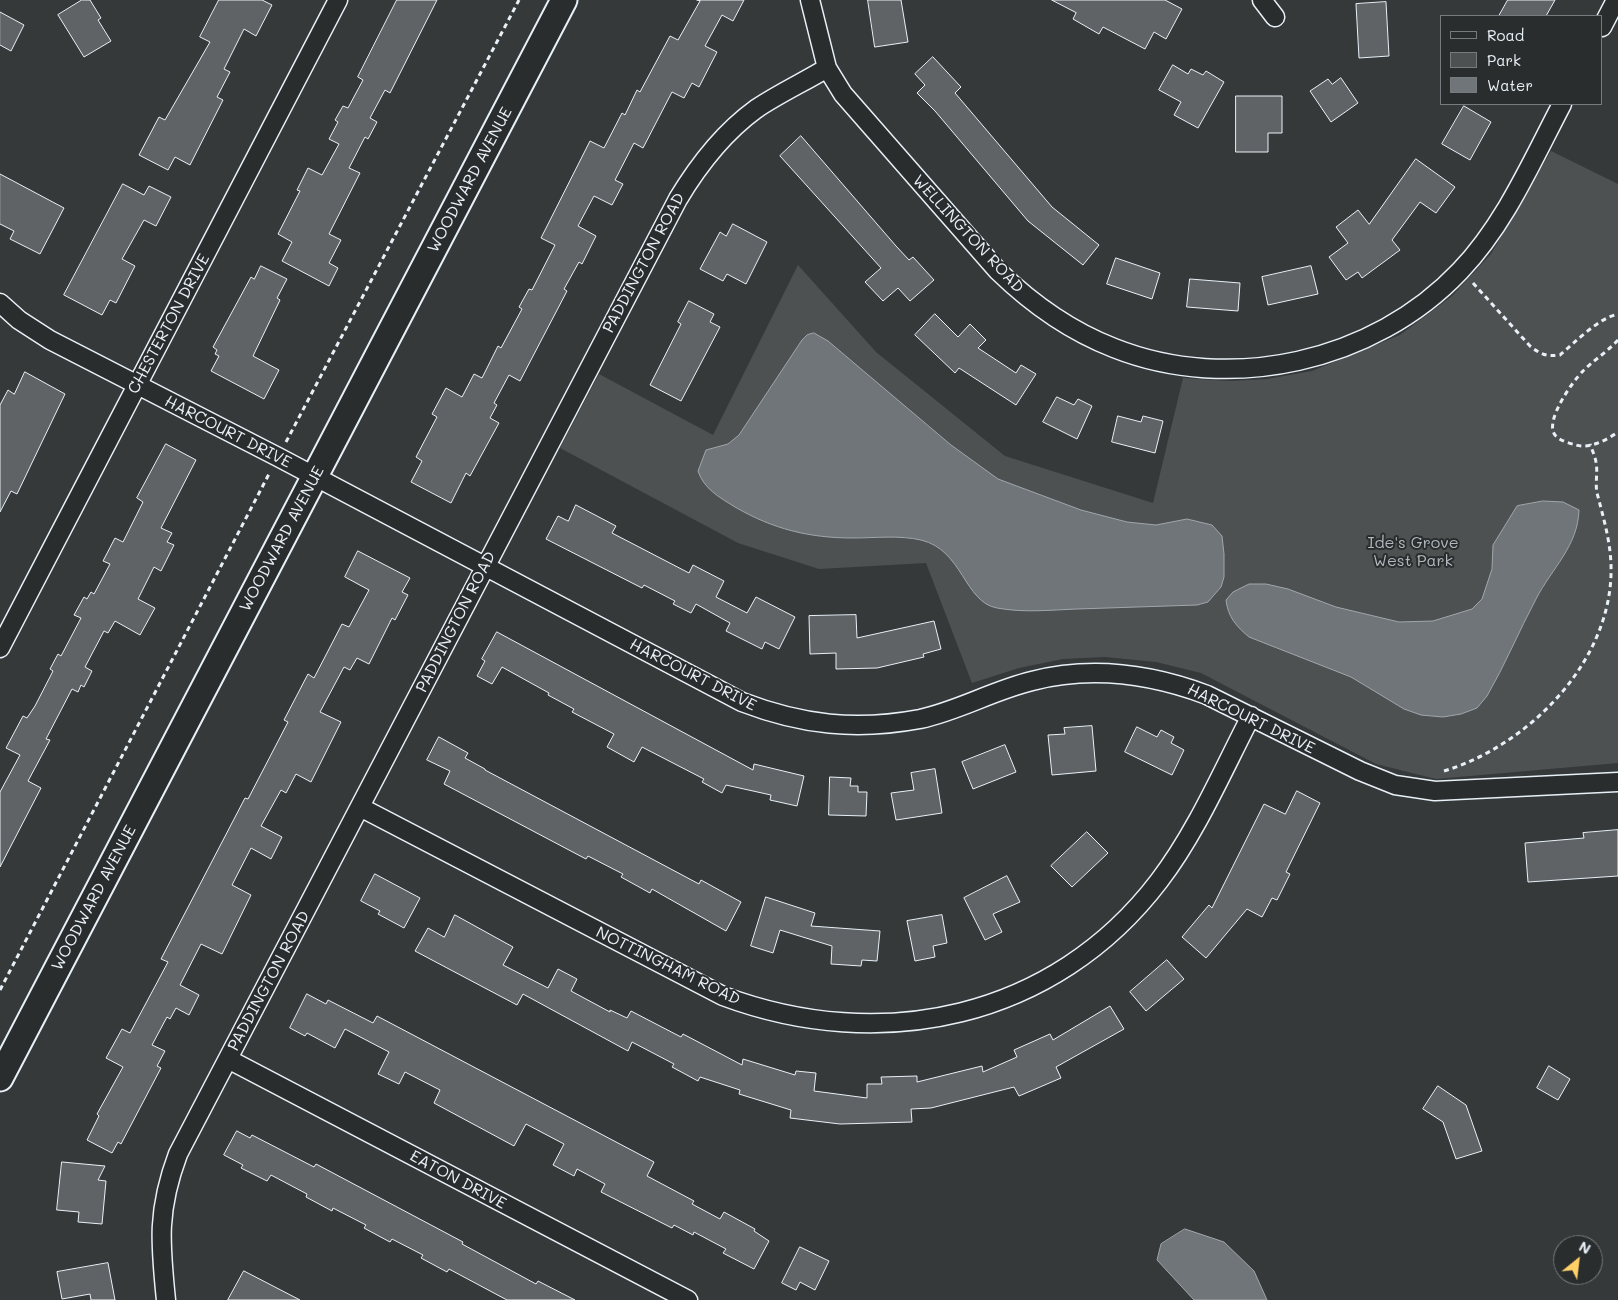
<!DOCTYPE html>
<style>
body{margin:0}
#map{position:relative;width:1618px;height:1300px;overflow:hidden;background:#35393a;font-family:Mali,sans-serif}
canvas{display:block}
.legend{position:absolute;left:1440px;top:15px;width:162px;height:90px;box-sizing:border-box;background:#2a2d2e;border:1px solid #767b7f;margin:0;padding:6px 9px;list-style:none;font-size:15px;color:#e8f1f8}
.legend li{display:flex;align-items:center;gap:10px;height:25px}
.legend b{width:25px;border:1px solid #767b7f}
.north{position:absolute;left:1553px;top:1235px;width:50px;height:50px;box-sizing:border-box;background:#2a2d2e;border:1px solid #767b7f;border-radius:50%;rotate:29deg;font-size:14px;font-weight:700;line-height:20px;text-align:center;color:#e8f1f8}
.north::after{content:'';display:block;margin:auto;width:18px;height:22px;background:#ffd166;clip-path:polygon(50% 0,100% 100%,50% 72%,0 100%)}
</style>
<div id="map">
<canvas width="1618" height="1300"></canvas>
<ul class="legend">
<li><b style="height:6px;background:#2a2d2e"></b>Road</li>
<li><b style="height:14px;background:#4d5152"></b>Park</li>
<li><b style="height:14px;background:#707579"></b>Water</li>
</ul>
<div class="north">N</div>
</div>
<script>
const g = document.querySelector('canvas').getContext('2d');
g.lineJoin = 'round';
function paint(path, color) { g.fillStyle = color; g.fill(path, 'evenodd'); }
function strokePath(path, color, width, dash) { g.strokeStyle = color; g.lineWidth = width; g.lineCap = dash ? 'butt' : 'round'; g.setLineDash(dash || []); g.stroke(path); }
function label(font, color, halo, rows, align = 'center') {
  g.font = font + ' Mali,sans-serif'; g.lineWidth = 4; g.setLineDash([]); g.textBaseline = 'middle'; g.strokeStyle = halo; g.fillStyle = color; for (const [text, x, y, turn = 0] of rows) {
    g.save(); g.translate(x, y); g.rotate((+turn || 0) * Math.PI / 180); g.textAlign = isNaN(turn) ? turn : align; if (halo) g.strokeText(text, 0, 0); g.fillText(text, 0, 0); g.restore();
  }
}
paint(new Path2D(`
 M1551,151l67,33v579l-182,16 -60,-15 -175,-91 -45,-11 -51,-5 -42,2 -44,9 -47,15 -46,-120 -107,6 -81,-26 -178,-95 39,-74 114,61 85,-170 78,87 129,104 148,47 30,-125 46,3 38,-2 45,-8 88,-36 52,-39 39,-42z`), '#4d5152');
const water = new Path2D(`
 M814,333l14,8 123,104 47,34 83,31 46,12 29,3 31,-6 25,6 10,11 2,18v23l-3,10 -7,8 -6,7 -11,3c-40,1 -80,3 -120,4 -27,1 -53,4 -80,-1 -33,-6 -34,-58 -76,-68 -22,-5 -46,-2 -68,-2 -44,0 -80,-9 -118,-31 -16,-10 -31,-18 -37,-36l8,-21 22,-6 11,-9 63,-95 5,-5z
 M1543,501l20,1 16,8c-1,36 -27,58 -43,89 -17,32 -31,66 -49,97l-10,12 -16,6 -18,3 -22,-2 -17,-6 -53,-32 -102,-40c-13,-11 -21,-20 -23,-37l7,-8 16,-8h17l22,5 48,18 63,15 34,-1 39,-12 10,-10 10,-30 1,-24 24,-39z
 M1185,1229l39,13 30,29 13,29h-73l-37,-40 4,-16z`);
paint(water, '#707579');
strokePath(water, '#a0a7ac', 1);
const building = new Path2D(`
 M82,0h8l11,18 -3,2 13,21 -27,16 -26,-42z
 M219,0h43l10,5 -16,31 -12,-7 -20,40 6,3 -13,25 6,3 -33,65 -15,-8 -7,13 -29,-15 20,-38 6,3 45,-78 -10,-5z
 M397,0h40l-47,93 -5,-3 -15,28 7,4 -9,17 -3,-2 -16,31 11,5 -31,61 12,6 -12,23 9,5 -9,18 -47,-25 10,-19 -14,-8 22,-43 -3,-1 11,-22 14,7 17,-31 -10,-5 9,-17 -3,-2 8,-14 5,2 15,-28 -5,-3z
 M697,0h47l-11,21 -11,-6 -17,31 12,6 -18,35 -7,-4 -8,15 -12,-6 -29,56 -9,-5 -19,37 8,4 -11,21 -18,-9 -16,30 18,10 -14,28 -3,-2 -15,27 3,2 -47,90 -11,-6 -15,28 3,2 -7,13 9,5 -29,53 -4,-3 -15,30 -40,-21 11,-21 -6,-4 21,-40 -5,-3 14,-26 16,9 12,-23 8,4 16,-32 3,2 21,-39 -3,-2 10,-18 3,1 23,-45 -14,-7 49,-97 14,7 18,-35 3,2 12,-25 3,2 30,-56 8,4 22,-39z
 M868,0h33l7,42 -33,5z
 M1052,0h113l17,9 -16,30 -12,-7 -9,17 -42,-22 -4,7 -26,-15 3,-6z
 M1508,0h47l-9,16h-47z
 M1386,2l3,54 -30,2 -3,-54z
 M0,12l24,13 -13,26 -11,-6z
 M933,57l28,30 -6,6 97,114 47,38 -16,20 -55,-44 -93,-110 -18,-18 8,-8 -10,-11z
 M1173,65l15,9 3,-5 12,6 3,-4 18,11 -26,46 -24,-13 7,-13 -22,-12z
 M1341,78l17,25 -27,19 -21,-31 18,-12 4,5z
 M1236,96h46v37h-14v19h-32z
 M1464,106l27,16 -21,38 -28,-16z
 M801,136l95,110 13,14 4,-3 21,23 -24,21 -12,-13 -15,13 -18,-19 16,-14 -101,-112z
 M1416,159l39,28 -19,26 -16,-11 -28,38 8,10 -38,28 -4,-6 -12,8 -17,-23 19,-14 -12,-16 22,-17 11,14z
 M0,174l64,34 -24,46 -30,-15 4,-8 -14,-7z
 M123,184l21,11 5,-9 22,11 -15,29 -12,-6 -22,39 13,7 -19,37 -6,-3 -8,15 -38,-20z
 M733,224l34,18 -21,42 -19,-10 -4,7 -23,-12 20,-37 6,4z
 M1116,258l44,15 -8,26 -45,-15z
 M261,266l26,13 -10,19 3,2 -27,56 26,14 -15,29 -53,-28 8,-15 -4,-2 2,-4 -4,-3 38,-70 3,2z
 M1311,266l7,28 -50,11 -6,-28z
 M1190,279l50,4 -2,28 -51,-4z
 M689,301l25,13 -4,8 10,5 -39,74 -31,-16 31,-61 -3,-2z
 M935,314l23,23 12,-13 16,16 -8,8 38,25 5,-8 15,9 -20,31 -57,-37 -4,5 -40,-38z
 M25,372l40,22 -48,100 -6,-3 -11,21v-107l8,-15 6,4z
 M1057,397l17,8 4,-6 14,7 -15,33 -34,-17z
 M1118,416l23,6 2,-6 20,5 -8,32 -43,-11z
 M166,444l30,16 -35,68 11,5 -5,9 7,3 -13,26 -7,-4 -16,32 17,9 -15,27 -25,-14 -7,12 -4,-2 -19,36 7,4 -8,16 -3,-2 -3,7 -6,-3 -26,50 4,1 -22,41 13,7 -41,79v-75l20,-37 -14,-7 17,-32 4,2 8,-12 18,-35 -3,-2 8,-15 3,2 20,-38 -7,-3 10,-18 3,2 4,-7 3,2 16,-30 -7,-3 12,-23 8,4 20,-40 -6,-4z
 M576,505l40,21 -4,7 77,40 4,-8 31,16 -8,16 31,16 9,-16 39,20 -16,32 -14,-7 -3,7 -36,-18 4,-8 -34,-19 -5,9 -18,-9 2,-3 -31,-16 -2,3 -96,-49 12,-23 10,5z
 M358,551l52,27 -8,14 6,3 -13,25 -3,-2 -23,46 -12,-6 -7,12 -6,-3 -24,45 21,10 -30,60 -15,-8 -10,19 -5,-3 -20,36 21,11 -11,22 -20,-11 -19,37 19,10 -29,59 -21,-10 -21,41 19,10 -10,20 -13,-7 -6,11 -3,-2 -15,28 13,6 -8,15 4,2 -40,76 -3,-2 -6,11 -25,-13 12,-24 -2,-2 26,-47 -17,-9 16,-29 8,4 38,-71 -7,-3 84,-161 3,1 40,-77 -4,-2 24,-46 6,4 28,-54 7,3 20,-37 -24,-13z
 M856,615l1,23 77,-17 7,28 -18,5 1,3 -47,11 -41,1v-16l-26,1 -1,-38z
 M497,632l256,138 1,-6 50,12 -7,30 -27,-6 1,-5 -45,-10 -4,8 -20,-11 2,-3 -62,-32 -8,15 -27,-15 7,-13 -42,-22 2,-3 -26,-14 1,-2 -47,-26 -10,17 -15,-8 8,-15 -3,-2z
 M1092,726l4,45 -44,4 -4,-40 17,-1 -1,-6z
 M1137,727l20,10 4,-7 13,7 -3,6 13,7 -12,25 -47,-23z
 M439,737l29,16 -3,5 20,11v1l214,114 2,-4 40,22 -15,29 -74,-42 -2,4 -29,-16 2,-3 -35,-18 -2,3 -142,-75 6,-13 -23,-11z
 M1005,745l11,27 -43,17 -11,-27z
 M935,769l7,44 -46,7 -5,-27 23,-3 -3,-17z
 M830,777l21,1 -1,8h8v6h9l-1,24 -37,-1z
 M1297,791l23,12 -34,69 4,2 -13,26 -5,-2 -10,19 -15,-8 -41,49 -24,-21 27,-32 3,3 52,-104 21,10z
 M1618,830v46l-90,6 -3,-39 59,-5 -1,-5z
 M1087,832l21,21 -36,34 -21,-21z
 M375,874l45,24 -16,30 -26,-14 2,-3 -19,-10z
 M1007,876l13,26 -27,12 9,18 -17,8 -21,-42z
 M766,897l49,16 -4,13 69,5 -3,30 -15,-1 -1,6 -30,-2 1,-18 -52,-16 -7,23 -22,-7z
 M455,915l58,32 -10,18 45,23 10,-19 19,10 -6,12 39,21v-2l17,8 4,-7 50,26 2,-3 59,31 1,-6 52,16 1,-4 20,2 -2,18 53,7v-14h15l-1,-7 36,-1v6l65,-16 1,6 34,-15 -3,-7 36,-16 3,6 57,-34 14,23 -68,38 5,11 -42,18 -5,-9 -83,21 -20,1 1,13 -72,2 -50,-6 1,-8 -52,-16 1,-4 -40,-13 -2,4 -26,-14 2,-3 -42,-22 -4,9 -105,-57 -6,11 -102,-54 13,-23 16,9z
 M942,915l5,28 -14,3 2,11 -20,4 -8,-40z
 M1167,960l17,19 -38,32 -16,-19z
 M307,994l19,10 2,-4 45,23 4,-7 277,146 -7,14 47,25 -2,3 28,15 4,-7 31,17 -1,2 15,10 -15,28 -31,-16 3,-4 -32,-17 -1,3 -19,-10 -2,3 -71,-36 4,-8 -28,-15 -3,7 -21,-11 11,-21 -38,-20 -12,22 -80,-43 6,-13 -35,-18 -6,12 -21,-10 11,-22 -44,-23 -10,19 -28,-15 -2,3 -15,-8z
 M1549,1066l21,13 -12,21 -21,-12z
 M1438,1086l28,19 16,46 -26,8 -13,-37 -20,-13z
 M237,1131l13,7 2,-3 62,32 2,-3 147,78 -1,2 74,40 2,-3 37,19h-68l-58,-31 -2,3 -26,-14 2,-3 -31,-16 -2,3 -26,-14 2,-3 -33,-17 -1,3 -26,-14 1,-3 -36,-19 -4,6 -26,-13 2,-3 -19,-10z
 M62,1162l43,4 -7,14 8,1 -4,43 -24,-2 1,-10 -22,-2z
 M800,1247l29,14 -14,29 -15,-8 -4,8 -14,-7z
 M108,1263l7,37h-24l-1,-6 -28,5 -5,-27z
 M244,1271l56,29h-72z`);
paint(building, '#5f6365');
strokePath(building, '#e8f1f8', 1);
const street = new Path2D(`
 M810,0l17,68 16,26 155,177c34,33 72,60 116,77 116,46 260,14 346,-77 45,-47 72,-110 102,-167
 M1262,0l13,17
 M1602,27l14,-27
 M0,303l19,17 31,20 228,117 464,245c60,23 114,29 178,17 38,-8 74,-29 112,-38 58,-15 119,-7 175,14l153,76 35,14 40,6 183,-9
 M0,648l338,-648
 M360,807l363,189c158,59 331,23 436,-115 37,-48 64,-111 92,-165
 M228,1059l460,241
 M166,1300c-6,-58 -9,-90 12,-146l500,-955c21,-35 45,-66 78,-90 22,-15 48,-27 71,-41`);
const secondary = new Path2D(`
 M0,1078l564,-1078`);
strokePath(street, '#e8f1f8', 21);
strokePath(secondary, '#e8f1f8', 29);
strokePath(new Path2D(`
 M1473,283l57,63c10,8 17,11 30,9 12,-10 43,-41 58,-40
 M1618,340c-11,12 -24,20 -35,31 -10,10 -39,50 -28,64 5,6 14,8 21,10 13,4 31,-5 42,-13
 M286,442l233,-442
 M1444,771c83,-25 164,-106 167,-196 1,-29 -7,-55 -14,-82 -2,-10 1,-21 -1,-31 -1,-6 -4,-12 -6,-18
 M0,990l270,-518`), '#e8f1f8', 3, [5, 4]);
strokePath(street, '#2a2d2e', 18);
strokePath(secondary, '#2a2d2e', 25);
label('16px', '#e8f1f8', '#2a2d2e', [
 ["WOODWARD AVENUE",470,180,-62],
 ["WELLINGTON ROAD",968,234,47],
 ["PADDINGTON ROAD",644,263,-62],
 ["CHESTERTON DRIVE",169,324,-62],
 ["HARCOURT DRIVE",228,432,27],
 ["WOODWARD AVENUE",282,539,-62],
 ["PADDINGTON ROAD",456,622,-63],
 ["HARCOURT DRIVE",693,675,27],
 ["HARCOURT DRIVE",1251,719,26],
 ["WOODWARD AVENUE",94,898,-62],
 ["NOTTINGHAM ROAD",668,966,26],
 ["PADDINGTON ROAD",269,981,-62],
 ["EATON DRIVE",458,1180,28]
]);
label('16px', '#b2b9be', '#2a2d2e', [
 ["Ide's Grove",1413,543],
 ["West Park",1413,561]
]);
</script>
